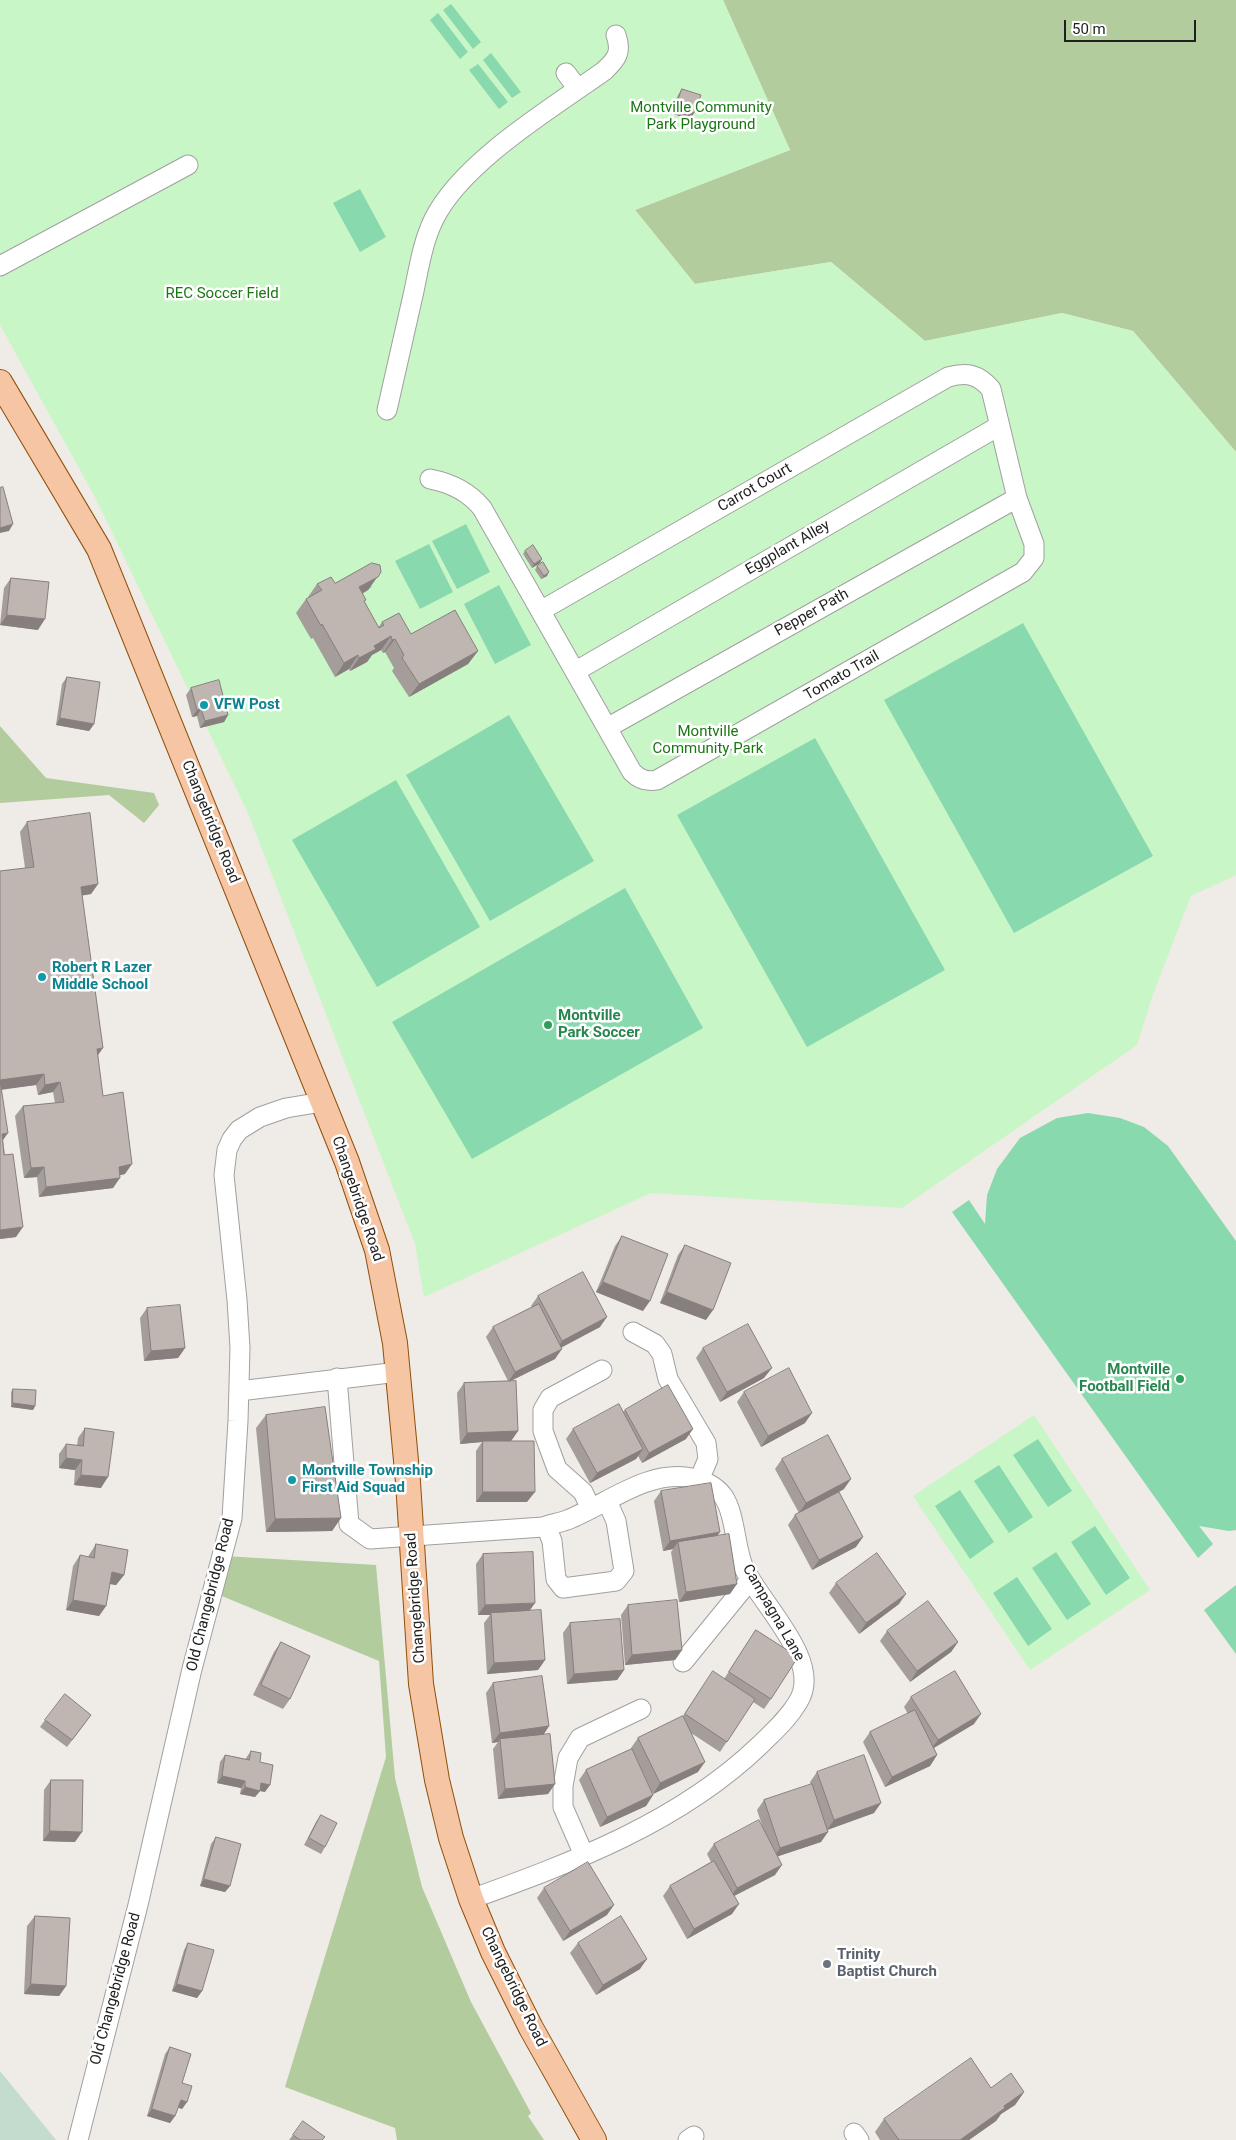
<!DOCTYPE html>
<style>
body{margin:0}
#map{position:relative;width:1236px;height:2140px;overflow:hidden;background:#efebe6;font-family:Roboto,sans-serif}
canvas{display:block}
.scale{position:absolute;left:1064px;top:20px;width:132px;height:22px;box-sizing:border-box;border:2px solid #1f1f1f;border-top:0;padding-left:6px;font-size:15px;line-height:18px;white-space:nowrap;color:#1f1f1f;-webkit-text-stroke:4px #fff;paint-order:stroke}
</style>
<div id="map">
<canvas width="1236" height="2140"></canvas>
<div class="scale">50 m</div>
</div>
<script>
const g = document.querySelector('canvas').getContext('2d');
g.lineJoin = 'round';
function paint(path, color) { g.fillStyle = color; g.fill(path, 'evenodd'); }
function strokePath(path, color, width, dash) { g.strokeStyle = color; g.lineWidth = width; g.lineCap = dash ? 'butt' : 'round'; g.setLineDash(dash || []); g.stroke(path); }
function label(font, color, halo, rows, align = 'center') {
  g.font = font + ' Roboto,sans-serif'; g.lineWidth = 5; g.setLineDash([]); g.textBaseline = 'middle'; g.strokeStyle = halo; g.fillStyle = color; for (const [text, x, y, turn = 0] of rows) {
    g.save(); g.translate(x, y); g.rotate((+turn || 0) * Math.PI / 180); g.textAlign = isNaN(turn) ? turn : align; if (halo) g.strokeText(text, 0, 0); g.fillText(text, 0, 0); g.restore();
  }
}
paint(new Path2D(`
 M723,0h513v452l-103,-121 -71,-18 -137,28 -94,-79 -136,22 -60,-74 155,-60z
 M0,726l46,52 108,15 5,12 -15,18 -35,-28 -109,8z
 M224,1556l152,9 19,213 27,109 49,115 60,111 -3,3 16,24h-147l-2,-12 -110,-41 101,-330 -7,-96 -162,-67z`), '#b2cc9d');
paint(new Path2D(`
 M0,2071l56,69h-56z`), '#c4dccd');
paint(new Path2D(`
 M0,0h723l67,150 -155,60 60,74 136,-22 94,79 137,-28 71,18 103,121v423l-45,21 -39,101 -15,48 -235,163 -251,-15 -227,104 -9,-53 -167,-431 -152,-314 -96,-174z
 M1034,1415l116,175 -120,80 -117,-174z`), '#c9f6c6');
paint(new Path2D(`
 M451,4l30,38 -8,7 -30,-39z
 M438,13l30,39 -8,7 -30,-39z
 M491,53l30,39 -9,6 -29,-38z
 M478,64l30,38 -9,7 -30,-39z
 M360,189l26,48 -26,15 -27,-49z
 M466,524l24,48 -33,17 -25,-48z
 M429,544l24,48 -33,17 -25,-48z
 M499,585l32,60 -36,19 -31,-60z
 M1023,623l130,233 -139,77 -130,-233z
 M509,715l85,146 -104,60 -84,-146z
 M815,738l130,232 -138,77 -130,-232z
 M396,780l84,147 -103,60 -85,-147z
 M625,888l78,140 -231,131 -80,-137z
 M1088,1113l32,5 24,9 24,19 68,95v289l-7,1 -30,-5 14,18 -15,14 -246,-346 17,-12 16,24 2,-29 10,-26 23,-31 37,-20z
 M1038,1439l34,52 -24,16 -35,-52z
 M999,1465l34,52 -24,16 -35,-52z
 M960,1490l34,52 -24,17 -35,-53z
 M1095,1526l35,52 -24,17 -35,-53z
 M1056,1552l35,52 -24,16 -35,-52z
 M1017,1577l35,52 -24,17 -35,-53z
 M1236,1585v69l-32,-44z`), '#89d9ae');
const minor = new Path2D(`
 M566,73l12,16
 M0,266l188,-101
 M387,410c9,-40 18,-79 27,-119 5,-24 9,-50 20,-72 28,-57 118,-111 170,-148 13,-12 18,-19 12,-36
 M430,479c21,4 38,12 52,29l150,264c8,8 15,10 25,8l366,-208 11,-14v-14l-17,-46 -26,-109c-13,-15 -24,-17 -43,-12l-406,233
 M576,671l423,-245
 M607,728l410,-230
 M633,1332l22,12 7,10 6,25 38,64 2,16 -9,21
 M337,1378l12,146 21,15 173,-12c8,-3 16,-4 24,-7 39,-15 80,-51 125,-42 11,2 24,8 31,18 12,17 12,50 20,70 17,38 81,95 55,136 -10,17 -24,29 -38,43 -80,77 -186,117 -289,154
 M239,1391l159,-19
 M591,1509l-8,-17 -26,-23 -14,-38v-21l7,-12 52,-28
 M546,1526l6,15 4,38 7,9 53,-7 8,-10 -8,-50 -9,-20
 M683,1662l67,-82
 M584,1855l-21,-48v-21l5,-28 12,-20 61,-29
 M854,2133l5,7
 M78,2140l60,-235 54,-236 40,-151 6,-97 2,-73 -3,-48 -13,-125 3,-25 5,-11 7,-9 21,-13 26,-9 36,-6
 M688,2140l6,-4`);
const major = new Path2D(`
 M0,382l99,167 248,613 30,88 18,93 13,139 13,202 16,96 14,58 20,61 22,53 38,76 63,112`);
strokePath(minor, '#a0a0a0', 21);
strokePath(major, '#904f0a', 26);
strokePath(minor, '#fff', 19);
strokePath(major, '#f6c6a4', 24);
paint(new Path2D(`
 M682,89l8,31 -19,-7 7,-18z
 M525,551l15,12 -8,5 -9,-14z
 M537,566l10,10 -6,3 -6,-9z
 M11,578l27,52 -38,-5 4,-37z
 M335,583l37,3 -4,4 -6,4 2,8 14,26 4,-6 29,12 67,17 -10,13 -59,33 -17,-26 2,-3 -9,-16 -2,1 -2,-3 -9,5 -5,7 -17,9 -1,-2 -14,8 -22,-39 -2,1 -15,-26 10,-14 2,-1v-1l9,-13z
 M67,677l27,47 -5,7 -33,-6 6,-41z
 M191,688l37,27 -4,7 -24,6 -3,-12 -5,1 -6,-22z
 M27,822l71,62 -7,10 -9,1 15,160 6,41 22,78 -5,1 -7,13 -74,9 -2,-20 -13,1 -9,-62 8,-10 32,-3 -2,-11 -15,3 -2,-10 -35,4 2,51 13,97 -16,2v-368l25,-3 -5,-36z
 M622,1236l21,75 -47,-19 19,-46z
 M685,1245l21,75 -46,-17 18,-48z
 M538,1296l62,31 -39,20 -6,12 -44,22 7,50 -7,10 16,61h-51v-51l6,-9 -22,2 -3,-51 7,-10 44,-2 -22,-44 7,-10 39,-20 -1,-1z
 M147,1308l38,40 -7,10 -34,3 -4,-43z
 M703,1348l61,30 -44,24 -24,-44z
 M13,1389l22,17 -2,4 -22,-3v-15z
 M744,1392l61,31 -44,24 -24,-45z
 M625,1410l61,29 -44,24 -4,-7 -2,3 -46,24 -24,-44 7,-10 50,-17z
 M266,1415l75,103 -9,13 -66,1 -10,-104z
 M85,1428l16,60 -27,-3 1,-15 -16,-2v-14l7,-10 11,2 1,-8z
 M782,1459l62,30 -5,3 17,55 -44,23 -24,-45 7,-10 4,-2 -24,-44z
 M661,1491l56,45 13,58 -51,8 -8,-50 2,-3 -10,2 -9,-50z
 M96,1544l28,31 -8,10 -6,-1 -4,22 -7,10 -33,-6 7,-44 7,-11 8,2 1,-2z
 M483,1554l46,57 16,49 -7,10 -51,4 -3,-51 6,-8h-12l-2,-51z
 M836,1583l63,21 -40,30 -30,-41z
 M628,1605l54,45 -7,10 -50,5 -4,-50z
 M570,1623l54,47 -7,10 -50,4 -4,-51z
 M756,1630l15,69 -7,10 -11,-7 -33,50 -29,-19 7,39 -45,22 -19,-40 19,41 -7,11 -46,21 -21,-47 7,-10 45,-21v-1l7,-10 45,-22 23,-34 18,-3z
 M887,1631l71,11 -7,10 -41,30 -30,-41z
 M281,1642l9,57 -7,10 -30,-14 21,-43z
 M493,1683l56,43 -6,9 12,49 -7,10 -50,5 -5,-50 5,-7 -6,1 -6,-50z
 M911,1697l63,27 -40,24 3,7 -7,11 -45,21 -22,-45 7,-10 38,-18 -4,-7z
 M45,1720l41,2 -19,25 -27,-20z
 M251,1751l9,11 5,30 -5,-1 -5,6 -15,-3 1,-6 -24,-5 3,-21 5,-7 21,4v-1z
 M817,1772l57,41 -47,17 -6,12 -43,14 -3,19 -41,21 -2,18 -45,25 -24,-43 7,-10 41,-24 -4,-8 7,-10 49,-16 -6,-18 7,-10 47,-15 -1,-3z
 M51,1780l24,62 -32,-1 1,-51z
 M321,1815l4,32 -4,7 -17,-9 12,-23z
 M216,1837l14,49 -5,6 -25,-6 11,-42z
 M544,1888l63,27 -44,26 -26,-43z
 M35,1916l31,70 -7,10 -35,-2 3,-68z
 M188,1943l14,48 -5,7 -25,-7 12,-41z
 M578,1943l62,26 -44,26 -26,-42z
 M170,2047l17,55 -5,7 -4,-2 -3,9 -5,7 -23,-7 18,-62z
 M991,2088l33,4 -9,13 -14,9 -5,7 -27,19h-89l-5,-8 9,-13z
 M293,2135l29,5h-33z`), '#a49d99');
paint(new Path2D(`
 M676,106l18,7 -4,7 -19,-7z
 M13,524l-4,7 -9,2v-5z
 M542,559l-2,4 -8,5 2,-4z
 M381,572l-13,18 -19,11 10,-14z
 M549,572l-2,4 -6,3 3,-3z
 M7,615l38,4 -7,11 -38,-5z
 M391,636l-10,14 -9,5 -5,7 -17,9 9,-13 15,-12z
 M395,639l-10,13 -2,1 9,-13z
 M478,651l-10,13 -59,33 10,-13z
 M358,655l-9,14 -14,8 9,-14z
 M201,709l-4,7 -5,1 5,-7z
 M228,715l-4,7 -24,6 5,-7z
 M60,718l34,6 -5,7 -33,-6z
 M98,884l-7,10 -17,3 7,-10z
 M103,1048l-7,10 1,-9z
 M44,1074l-8,11 -36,5v-10z
 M60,1082l-7,10 -15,3 7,-10z
 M8,1133l-7,10 1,-9z
 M132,1164l-7,10 -13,3 7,-10z
 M44,1167l-7,10 -13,1 7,-10z
 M120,1178l-7,10 -74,9 7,-10z
 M23,1227l-7,10 -16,2v-9z
 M603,1282l47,19 -7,10 -47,-19z
 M667,1292l46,18 -7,10 -46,-17z
 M607,1317l-7,10 -45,24 7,-10z
 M185,1348l-7,10 -34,3 7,-10z
 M562,1349l-7,10 -47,23 7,-10z
 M772,1368l-8,10 -44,24 7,-10z
 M13,1403l22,3 -2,4 -22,-3z
 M812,1413l-7,10 -44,24 7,-11z
 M693,1429l-7,10 -44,24 7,-10z
 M518,1431l-7,10h-28l-1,1 -22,2 7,-11z
 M643,1449l-7,10 -46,24 7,-10z
 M66,1458l16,2 -7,10 -16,-2z
 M81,1475l27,2 -7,11 -27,-3z
 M851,1479l-7,10 -45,24 7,-10z
 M483,1492h52l-8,10h-51z
 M341,1518l-9,13 -66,1 9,-13z
 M720,1532l-7,10h-35l-5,7 -10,2 7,-10z
 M863,1537l-7,10 -44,23 7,-10z
 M112,1572l12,3 -8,10 -12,-2z
 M737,1584l-7,10 -51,8 7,-10z
 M906,1594l-7,10 -40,30 7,-11z
 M73,1600l33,6 -7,10 -33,-6z
 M535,1603l-7,10h-37l-1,2h-12l7,-10z
 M958,1642l-7,10 -41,30 7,-11z
 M682,1650l-7,10 -50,5 7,-10z
 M545,1660l-7,10 -51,4 7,-11z
 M624,1670l-7,10 -50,4 7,-10z
 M981,1714l-7,10 -44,26 8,-10z
 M549,1726l-7,11 -42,2 -2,3 -6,1 8,-10z
 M937,1755l-7,11 -45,21 7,-10z
 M705,1762l-7,10 -45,22 7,-11z
 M222,1776l23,5 -4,7 -24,-5z
 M261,1783l9,2 -5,7 -9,-2z
 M555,1784l-7,10 -50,5 7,-10z
 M245,1787l15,4 -5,6 -15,-3z
 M653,1795l-7,11 -46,21 7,-10z
 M881,1803l-7,10 -47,17 7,-10z
 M50,1831l32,1 -7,10 -32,-1z
 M828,1832l-7,10 -48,16 7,-10z
 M782,1865l-7,10 -45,23 7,-10z
 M204,1879l26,7 -5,6 -25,-6z
 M739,1904l-7,10 -45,25 7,-10z
 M614,1905l-7,10 -44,26 7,-10z
 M647,1959l-7,10 -44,26 7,-10z
 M31,1984l35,2 -7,10 -35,-2z
 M177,1984l25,7 -5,7 -25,-7z
 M1024,2092l-9,13 -14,9 -5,7 -27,19h-9l44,-34z
 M181,2100l6,2 -5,7 -6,-2z
 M152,2109l23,7 -5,7 -23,-7z`), '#867f7d');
const building = new Path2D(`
 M682,89l19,6 -7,18 -18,-7z
 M3,487l10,37 -13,4v-40z
 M533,545l9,14 -8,5 -9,-13z
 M543,562l6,10 -5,4 -7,-10z
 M372,563l8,2 1,7 -3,5 -19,10 7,13 -2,1 15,27 5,-3 -2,-3 17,-9 12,21 44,-24 23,41 -59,33 -17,-26 2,-3 -9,-16 -3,1 -1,-4 -17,10 2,3 -17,9 -1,-3 -14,8 -22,-39 -1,2 -15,-27 16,-9 -5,-6 14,-7 4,6z
 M11,578l38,4 -4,37 -38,-4z
 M67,677l33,5 -6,42 -34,-6z
 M219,680l9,35 -23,6 -4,-12 -4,1 -6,-22z
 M90,813l8,71 -17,3 22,161 -6,1 6,47 20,-4 9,72 -13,3 1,11 -74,9 -2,-20 -13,1 -8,-62 41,-4 -4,-20 -15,3 -1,-11 -44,6 8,53 -6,1 2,21 9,-1 10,73 -23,3v-359l34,-4 -7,-45z
 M622,1236l46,18 -18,47 -47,-19z
 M685,1245l46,18 -18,47 -46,-18z
 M583,1272l24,45 -45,24 -24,-45z
 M539,1304l23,45 -47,23 -22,-45z
 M180,1305l5,43 -34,3 -4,-43z
 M748,1324l24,44 -45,24 -24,-44z
 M789,1368l23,45 -44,23 -24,-44z
 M516,1381l2,50 -51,2 -3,-50z
 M668,1385l25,44 -44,24 -24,-43z
 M13,1389l23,1 -1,16 -22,-3z
 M619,1404l24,45 -46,24 -24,-44z
 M325,1407l16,111 -66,1 -9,-104z
 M85,1428l29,4 -6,45 -27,-2 1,-15 -16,-2v-14l17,2z
 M828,1435l23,44 -45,24 -24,-44z
 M483,1441h51l1,51h-52z
 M711,1483l9,49 -50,9 -9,-50z
 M839,1492l24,45 -44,23 -24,-45z
 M729,1534l8,50 -51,8 -8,-50z
 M96,1544l32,6 -4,25 -12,-3 -6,34 -33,-6 7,-45 14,3z
 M533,1552l2,51 -50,2 -2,-51z
 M877,1553l29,41 -40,29 -30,-40z
 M677,1600l5,50 -50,5 -4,-50z
 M928,1601l30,41 -41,29 -30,-40z
 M541,1610l4,50 -51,3 -3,-50z
 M620,1619l4,51 -50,4 -4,-51z
 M756,1630l42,27 -27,42 -42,-27z
 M281,1642l29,14 -20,43 -29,-14z
 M713,1671l42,28 -28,43 -42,-28z
 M955,1671l26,43 -43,26 -27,-43z
 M542,1676l7,50 -49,7 -7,-50z
 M65,1694l26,21 -19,25 -27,-20z
 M915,1710l22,45 -45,22 -22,-45z
 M683,1716l22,46 -45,21 -22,-45z
 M550,1734l5,50 -50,5 -5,-50z
 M632,1749l21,46 -46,22 -21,-47z
 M251,1751l10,2 -1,9 13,3 -3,20 -9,-2 -1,8 -15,-4v-6l-23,-5 3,-21 24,5z
 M864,1755l17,48 -47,17 -17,-48z
 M51,1780h32l-1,52 -32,-1z
 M812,1784l16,48 -48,16 -16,-48z
 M321,1815l16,8 -12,24 -16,-9z
 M759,1820l23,45 -45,23 -23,-44z
 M216,1837l25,7 -11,42 -26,-7z
 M714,1861l25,43 -45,25 -24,-43z
 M588,1862l26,43 -44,26 -26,-43z
 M35,1916l35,2 -4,68 -35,-2z
 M621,1916l26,43 -44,26 -25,-42z
 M188,1943l26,7 -12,41 -25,-7z
 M170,2047l21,7 -9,29 10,3 -5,16 -6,-2 -6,16 -23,-7z
 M971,2058l20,30 20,-15 13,19 -20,14 1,2 -45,32h-61l-15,-21z
 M303,2121l22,16 -3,3h-22l-7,-5z`);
paint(building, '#bfb6b2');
strokePath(building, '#867f7d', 1);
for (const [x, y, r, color] of [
 [204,705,5,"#0f9aa8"],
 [42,977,5,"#0f9aa8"],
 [548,1025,5,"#2e9e5b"],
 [1180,1379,5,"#2e9e5b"],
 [292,1480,5,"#0f9aa8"],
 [827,1964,5,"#6b7280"]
]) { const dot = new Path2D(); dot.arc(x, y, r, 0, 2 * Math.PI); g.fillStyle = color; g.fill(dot); strokePath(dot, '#fff', 2); }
label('15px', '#1a7713', '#fff', [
 ["Montville Community",701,108],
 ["Park Playground",701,125],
 ["REC Soccer Field",222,294],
 ["Montville",708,732],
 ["Community Park",708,749]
]);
label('15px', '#1f1f1f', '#fff', [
 ["Carrot Court",755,488,-30],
 ["Eggplant Alley",788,548,-30],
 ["Pepper Path",812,613,-29],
 ["Tomato Trail",842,676,-30],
 ["Changebridge Road",210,822,68],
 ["Changebridge Road",357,1199,71],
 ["Old Changebridge Road",211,1595,-76],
 ["Changebridge Road",416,1598,-94],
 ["Campagna Lane",773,1613,60],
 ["Changebridge Road",513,1987,64],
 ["Old Changebridge Road",116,1989,-75]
]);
label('bold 15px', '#0d838f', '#fff', [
 ["VFW Post",214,705],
 ["Robert R Lazer",52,968],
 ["Middle School",52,985],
 ["Montville Township",302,1471],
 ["First Aid Squad",302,1488]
], 'left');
label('bold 15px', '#27864d', '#fff', [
 ["Montville",558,1016],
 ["Park Soccer",558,1033],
 ["Montville",1170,1370,"right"],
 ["Football Field",1170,1387,"right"]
], 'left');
label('bold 15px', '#5b616d', '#fff', [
 ["Trinity",837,1955],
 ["Baptist Church",837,1972]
], 'left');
</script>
